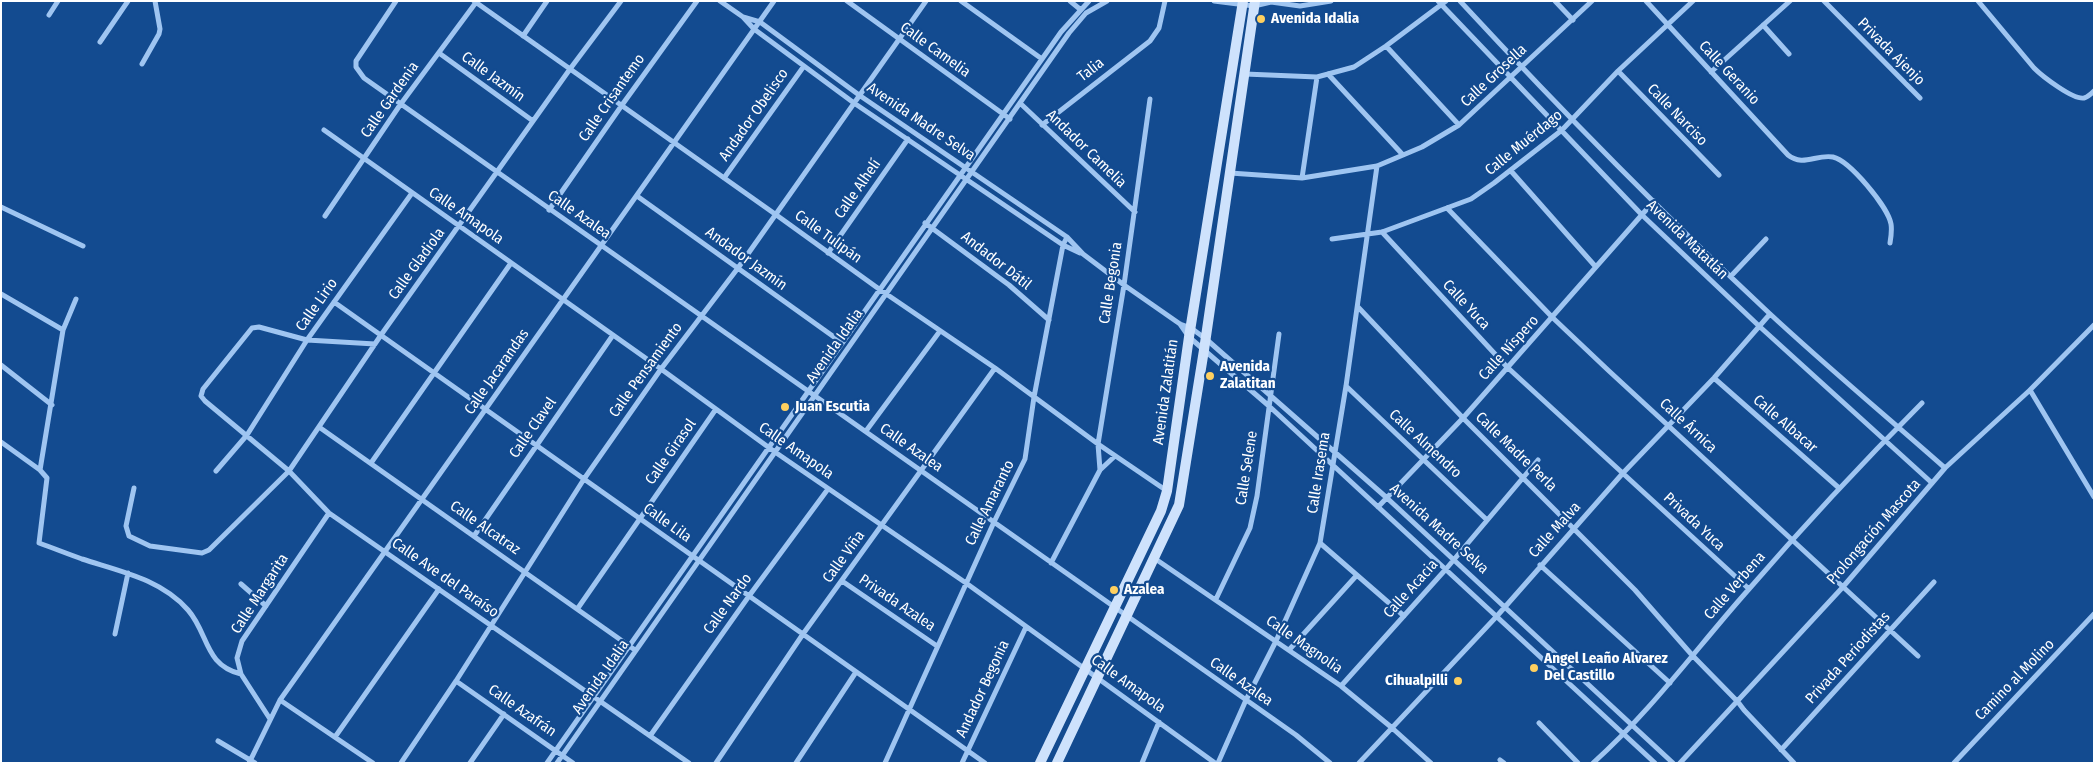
<!DOCTYPE html>
<meta charset="utf-8">
<style>
body{margin:0}
#map{position:relative;width:2095px;height:764px;overflow:hidden;background:#134b90;font-family:"Fira Sans Condensed",sans-serif}
canvas{display:block}
.frame{position:absolute;inset:0;border:2px solid #fff;pointer-events:none}
</style>
<div id="map">
<canvas width="2095" height="764"></canvas>
<div class="frame"></div>
</div>
<script>
const g = document.querySelector('canvas').getContext('2d');
g.lineJoin = 'round';
function strokePath(path, color, width, dash) { g.strokeStyle = color; g.lineWidth = width; g.lineCap = dash ? 'butt' : 'round'; g.setLineDash(dash || []); g.stroke(path); }
function label(font, color, halo, rows, align = 'center') {
  g.font = font + ' "Fira Sans Condensed",sans-serif'; g.lineWidth = 4.5; g.setLineDash([]); g.textBaseline = 'middle'; g.strokeStyle = halo; g.fillStyle = color; for (const [text, x, y, turn = 0] of rows) {
    g.save(); g.translate(x, y); g.rotate((+turn || 0) * Math.PI / 180); g.textAlign = isNaN(turn) ? turn : align; if (halo) g.strokeText(text, 0, 0); g.fillText(text, 0, 0); g.restore();
  }
}
strokePath(new Path2D(`
 M396,1l-40,60v6l8,11 932,657 34,28
 M474,1l301,213 104,75 116,79 103,76 69,47
 M720,1l23,16 11,12 100,74 209,142 17,8
 M847,1l163,118
 M961,1l81,58
 M1070,1l11,9
 M1214,1l40,5 17,-4 29,4 31,-5
 M1438,1l204,214 117,111 173,157
 M1460,1c99,107 202,212 309,312 57,53 117,103 176,155
 M1555,1l18,19
 M1646,1l142,154c15,12 28,-1 45,2 17,4 55,50 58,67 1,6 0,13 -1,19
 M1824,1l96,97
 M1978,1l56,67c8,8 39,32 50,30 4,-1 7,-4 10,-7
 M49,15l9,-14
 M743,17l17,5 99,73 208,142 16,17 41,31 56,39 11,4 15,11 181,159 286,265
 M1763,25l26,29
 M523,36l24,-35
 M100,42l28,-41
 M1386,46l73,79
 M439,53l94,68
 M142,64l17,-30 1,-5 -5,-28
 M1618,71l101,104
 M1711,72l79,-71
 M1245,74l72,3 37,-10 32,-21 60,-45
 M1328,74l75,81
 M1021,104l114,108
 M1042,125l108,-84 9,-13 6,-27
 M324,130l337,239 114,83 191,131 249,180
 M1511,171l84,95
 M1230,173l72,5 75,-12 45,-19 37,-22 133,-124
 M724,178l80,-112
 M1302,178l15,-101
 M637,196l204,146
 M1,207l82,39
 M1447,208l106,110 56,53 309,285
 M549,210l73,-105 75,-104
 M325,216l75,-111 77,-104
 M925,223l84,62 40,35
 M1382,232l125,135 242,222
 M1332,239l50,-7 89,-33 23,-16 68,-53 56,-59 75,-70
 M828,253l80,-114
 M1731,276l35,-37
 M1,294l62,36
 M76,299l-13,31 -23,140 7,8 -8,65c14,5 29,11 43,16 37,12 79,20 106,51 21,24 16,55 53,64
 M334,302l651,461
 M1358,307l105,111 172,172 57,65 46,47 6,8 50,53
 M1180,324l9,13 80,69 386,357
 M375,344l-68,-4 -48,-13 -7,1 -49,61 -2,7 4,5 84,70 40,42 360,250
 M1,365l51,40
 M1714,378l125,110
 M1346,386l141,134
 M2030,390l64,107
 M319,427l316,223
 M866,431l74,-100
 M1,442l39,28
 M371,463l140,-200
 M1100,470l15,-14
 M216,471l31,-36 60,-95 105,-147
 M134,488l-8,38 3,10 21,10 52,7 7,-3 80,-79 92,-136 189,-266 51,-68
 M1378,507l85,-89 191,-217
 M474,536l139,-201
 M1320,543l84,73
 M1154,558l187,128 50,41 40,36
 M1051,563l49,-93 -2,-26 26,-159 26,-186
 M1540,565l130,118
 M842,581l95,65
 M241,584l25,22
 M1216,599l34,-71 7,-32 22,-162
 M578,608l138,-199
 M115,634l13,-61
 M1289,650l68,-75
 M456,681l117,82
 M1341,686l105,-117 92,-109
 M280,700l93,63
 M270,719l-29,-45 -4,-16 5,-17 87,-128
 M1539,723l39,40
 M650,736l99,-140 79,-107
 M335,737l104,-148
 M218,741l37,22
 M1781,750l153,-168
 M1500,760l4,3
 M249,763l31,-63 494,-699
 M401,763l55,-82 128,-202 77,-110 77,-101 188,-267
 M470,763l34,-49
 M547,763l514,-731 28,-31
 M557,763l512,-730 17,-20 21,-12
 M716,763l87,-129 192,-266
 M796,763l60,-91
 M885,763l109,-241 31,-63 9,-62 29,-152 4,-8
 M962,763l64,-136
 M1142,763l17,-41
 M1218,763l28,-63 30,-59 44,-98 26,-157 31,-220
 M1359,763l138,-147 126,-143 91,-95 56,-64
 M1593,763c56,-50 100,-110 149,-166 58,-67 118,-132 180,-194
 M1680,763l162,-175 103,-120 85,-78 64,-65
 M1954,763l140,-149`), '#9fc5f1', 5);
strokePath(new Path2D(`
 M1040,763l121,-252 6,-20 22,-154 54,-336
 M1057,763l122,-258 25,-155 51,-349`), '#cee2fc', 10);
for (const [x, y, r, color] of [
 [1261,19,5,"#ffd05f"],
 [1210,376,5,"#ffd05f"],
 [785,407,5,"#ffd05f"],
 [1114,590,5,"#ffd05f"],
 [1534,668,5,"#ffd05f"],
 [1458,681,5,"#ffd05f"]
]) { const dot = new Path2D(); dot.arc(x, y, r, 0, 2 * Math.PI); g.fillStyle = color; g.fill(dot); strokePath(dot, '#134b90', 2); }
label('bold 15px', '#fff', '#134b90', [
 ["Avenida Idalia",1271,19],
 ["Avenida",1220,367],
 ["Zalatitan",1220,384],
 ["Juan Escutia",795,407],
 ["Azalea",1124,590],
 ["Angel Leaño Alvarez",1544,659],
 ["Del Castillo",1544,676],
 ["Cihualpilli",1448,681,"right"]
], 'left');
label('15px', '#fff', '#134b90', [
 ["Calle Camelia",935,50,36],
 ["Privada Ajenjo",1891,52,45],
 ["Talia",1091,70,-38],
 ["Calle Geranio",1729,73,47],
 ["Calle Grosella",1494,76,-43],
 ["Calle Jazmín",493,77,36],
 ["Calle Crisantemo",612,98,-55],
 ["Calle Gardenia",390,100,-55],
 ["Andador Obelisco",754,115,-55],
 ["Calle Narciso",1677,115,46],
 ["Avenida Madre Selva",921,122,34],
 ["Calle Muérdago",1524,143,-39],
 ["Andador Camelia",1086,149,44],
 ["Calle Alhelí",858,189,-55],
 ["Calle Azalea",579,215,35],
 ["Calle Amapola",466,216,35],
 ["Calle Tulipán",828,237,36],
 ["Avenida Matatlán",1687,240,44],
 ["Andador Jazmín",746,259,36],
 ["Andador Dátil",996,261,38],
 ["Calle Gladiola",417,264,-54],
 ["Calle Begonia",1111,283,-81],
 ["Calle Lirio",317,305,-55],
 ["Calle Yuca",1466,305,47],
 ["Avenida Idalia",835,346,-55],
 ["Calle Níspero",1509,348,-48],
 ["Calle Pensamiento",646,370,-54],
 ["Calle Jacarandas",497,372,-55],
 ["Avenida Zalatitán",1166,392,-82],
 ["Calle Albacar",1785,424,41],
 ["Calle Árnica",1688,426,43],
 ["Calle Clavel",533,428,-55],
 ["Calle Almendro",1425,444,43],
 ["Calle Azalea",911,448,35],
 ["Calle Amapola",796,451,35],
 ["Calle Girasol",671,452,-55],
 ["Calle Madre Perla",1516,452,44],
 ["Calle Selene",1247,468,-81],
 ["Calle Irasema",1319,473,-81],
 ["Calle Amaranto",990,503,-64],
 ["Privada Yuca",1694,522,43],
 ["Calle Lila",667,523,36],
 ["Calle Alcatraz",485,528,35],
 ["Avenida Madre Selva",1439,529,42],
 ["Calle Malva",1555,530,-48],
 ["Prolongación Mascota",1874,532,-49],
 ["Calle Viña",844,557,-54],
 ["Calle Ave del Paraíso",445,578,35],
 ["Calle Verbena",1735,586,-49],
 ["Calle Acacia",1411,589,-48],
 ["Calle Margarita",260,594,-57],
 ["Privada Azalea",897,603,34],
 ["Calle Nardo",728,604,-54],
 ["Calle Magnolia",1304,645,35],
 ["Privada Periodistas",1848,658,-48],
 ["Avenida Idalia",601,677,-55],
 ["Camino al Molino",2015,680,-46],
 ["Calle Azalea",1241,682,35],
 ["Calle Amapola",1128,684,36],
 ["Andador Begonia",983,689,-65],
 ["Calle Azafrán",522,711,35]
]);
</script>
